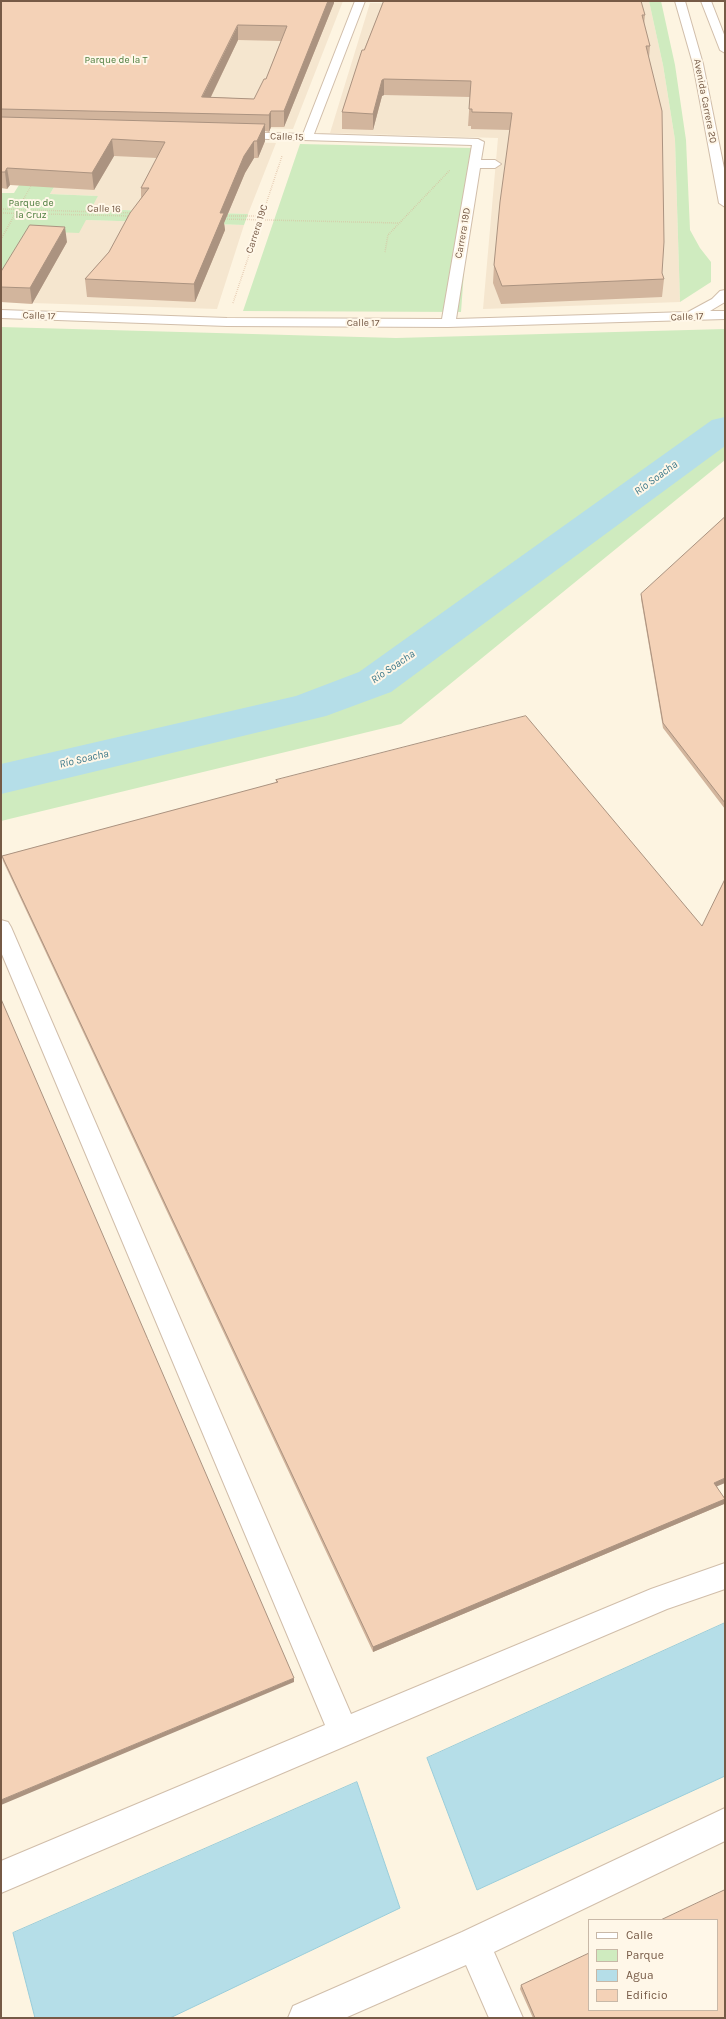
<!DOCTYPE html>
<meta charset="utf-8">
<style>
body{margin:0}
#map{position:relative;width:726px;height:2019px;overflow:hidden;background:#fdf4e1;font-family:Karla,sans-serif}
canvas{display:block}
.frame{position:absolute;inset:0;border:2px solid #765a46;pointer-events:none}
.legend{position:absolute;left:588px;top:1919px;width:130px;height:92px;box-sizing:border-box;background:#fff7e8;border:1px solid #c8b8a7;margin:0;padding:5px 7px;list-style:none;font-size:12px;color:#765a46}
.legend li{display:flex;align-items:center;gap:8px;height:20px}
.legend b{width:20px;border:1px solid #c8b8a7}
</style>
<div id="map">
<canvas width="726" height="2019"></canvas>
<div class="frame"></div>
<ul class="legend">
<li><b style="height:5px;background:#fff"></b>Calle</li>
<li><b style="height:11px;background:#cfebbf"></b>Parque</li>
<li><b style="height:11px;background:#b5dee8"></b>Agua</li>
<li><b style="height:11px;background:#f4d2b7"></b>Edificio</li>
</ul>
</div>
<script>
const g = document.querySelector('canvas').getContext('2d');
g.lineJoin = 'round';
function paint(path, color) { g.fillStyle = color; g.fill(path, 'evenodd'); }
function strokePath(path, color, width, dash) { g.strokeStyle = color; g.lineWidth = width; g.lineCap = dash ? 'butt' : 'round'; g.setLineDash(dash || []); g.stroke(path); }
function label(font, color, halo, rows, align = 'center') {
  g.font = font + ' Karla,sans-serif'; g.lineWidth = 4; g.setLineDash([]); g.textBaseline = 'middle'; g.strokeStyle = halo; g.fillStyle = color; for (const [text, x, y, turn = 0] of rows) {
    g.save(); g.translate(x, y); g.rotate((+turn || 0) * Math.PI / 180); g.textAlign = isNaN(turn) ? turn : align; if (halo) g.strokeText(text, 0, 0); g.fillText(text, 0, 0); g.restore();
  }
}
paint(new Path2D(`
 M165,1h178l-50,128 -137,-4z
 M510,1h139l14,64 12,75 5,162 -197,7 15,-171 -168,-5 40,-130 127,2z
 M149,139l127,4 -28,71 -158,-5 8,-13 -48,-2 26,-44z
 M86,220l158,5 -27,84 -216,-7v-23l27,-48z`), '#f5e6cf');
paint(new Path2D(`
 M649,1h12l14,64 11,75 4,90 10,18 11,14v20l-31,20 -5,-162 -12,-75z
 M50,135l33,2 -33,57 48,2 -7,13 157,5 -4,11 -158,-5 -7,13 -51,-2 -27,47v-85h13z
 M300,144l173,4 -12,164 -218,-1z
 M1,327l395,11 329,-9v131l-324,264 -400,97z`), '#cfebbf');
const water = new Path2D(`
 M725,1623v153l-248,114 -50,-132z
 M357,1782l43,126 -230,110h-135l-22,-85z`);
paint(water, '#b5dee8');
strokePath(water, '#9acdda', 1);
paint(new Path2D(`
 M725,417v29l-334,246 -65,24 -325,78v-30l295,-68 63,-24 353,-252z`), '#b5dee8');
const minor = new Path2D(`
 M355,1h10l-51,133 164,5 6,3 -3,18h14l6,4 -6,4h-15l-24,151 232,-7 24,-13 8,-8 5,-1v12l-15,9h15v8l-277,8 -221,-1 -226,-8v-8l226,8 215,1 30,-174 -236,-7 -6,-3 6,-3 67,2z
 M675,1h10l18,63 22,109v34l-6,-4 -26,-139z
 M701,1h10l14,36v16l-5,-3z
 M1,920l7,2 3,5 340,787 300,-125 74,-26v26l-58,20 -666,284v-32l324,-136 -324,-773z
 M725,1808v33l-231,111 29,66h-34l-23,-53 -121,53h-57l5,-12 169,-74z`);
strokePath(minor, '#d1beaa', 2);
strokePath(new Path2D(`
 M1,209l131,4
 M1,213l129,3
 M225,216h36
 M223,219l175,4
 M1,239l31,-55
 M385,252l3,-17 62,-65
 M233,303l49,-147`), '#d9b69a', 1.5, [0.5, 1.5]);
paint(minor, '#fff');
paint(new Path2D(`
 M1,1h333v2l-50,124h-13l-2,5 -4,-1v10l-7,17h-4l-9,15 -21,50 1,7 -30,72 -108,-5 -2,-18 24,-27 32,-54v-10l16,-30 -43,-2 -20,34 -84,-5 -3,4 -6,-1zM238,40l43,1 -15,38 -12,20 -43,-2z
 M384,1l261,14 -1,10 6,21 -1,12 13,215 2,6 -2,18 -161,7 -8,-21 1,-18 16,-135 -39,-1v-3h-3l2,-29 -86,-2 -2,1 -9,34 -31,-1v-17l22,-62z
 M67,242l-35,62 -31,-2v-30z
 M725,517v292l-62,-81 -22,-129v-5z
 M276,780l441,706 7,18 -351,148 -370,-791 -1,-5 274,-73z
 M521,1985l204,33h-192l-13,-29z`), '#d2b59d');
paint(new Path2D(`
 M328,1h6v2l-50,124v-16z
 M238,25v15l-35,73 -1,-16z
 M384,79v16l-2,1 -9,34v-16l9,-34z
 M271,111v16l-2,5v-17z
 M265,124v17l-7,17 -1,-17z
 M112,139l2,17 -20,34 -2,-17z
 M254,141v17l-9,15 -21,50 1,7 -30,72 -1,-18 26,-71 24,-57z
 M7,168l3,17 -3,4 -2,-17z
 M65,227l2,15 -35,62 -2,-16z
 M725,1478v5l-12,5 1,-5z
 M725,1499l-1,5 -351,148v-5z
 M294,1678v4l-293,123v-5z`), '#ab9380');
const building = new Path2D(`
 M1,1h327l-44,110h-13l-2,4 -268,-6zM238,25l49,1 -21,53h-2l-10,20 -52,-2z
 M384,1h257l4,14h-3l8,31h-4l16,65 2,131 -2,31 2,6 -162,7 -8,-21 6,-63 12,-89 -40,-1v-3h-3l2,-28 -87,-2 -2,1 -9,34 -31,-2 20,-62h2z
 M1,117l264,7 -8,17h-3l-10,15 -24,57h4l-30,71 -109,-5 24,-27 21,-39 19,-25h-8l24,-46 -53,-3 -20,34 -85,-5 -2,4h-4z
 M30,225l35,2 -35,61 -29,-1v-15z
 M725,517v286l-62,-80 -22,-129z
 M526,716l176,210 23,-47v599l-11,5 11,16 -352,148 -371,-791 276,-74 -2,-2z
 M1,999l293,679 -293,122z
 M725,1890v128h-190l-14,-33 68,-32v57h128v-90h-56z`);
paint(building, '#f4d2b7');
strokePath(building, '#ab9380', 1);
label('10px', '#4d7d3e', '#fff7e8', [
 ["Parque de la T",116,60],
 ["Parque de",31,203],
 ["la Cruz",31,215]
]);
label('10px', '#765a46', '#fff7e8', [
 ["Avenida Carrera 20",705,101,79],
 ["Calle 15",287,137,2],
 ["Calle 16",104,209,1],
 ["Carrera 19C",257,229,-72],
 ["Carrera 19D",463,233,-80],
 ["Calle 17",39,316,2],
 ["Calle 17",687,317,-2],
 ["Calle 17",363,323]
]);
label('italic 11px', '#3f7a8b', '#fff7e8', [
 ["Río Soacha",656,478,-36],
 ["Río Soacha",393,667,-34],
 ["Río Soacha",84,759,-13]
]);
</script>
